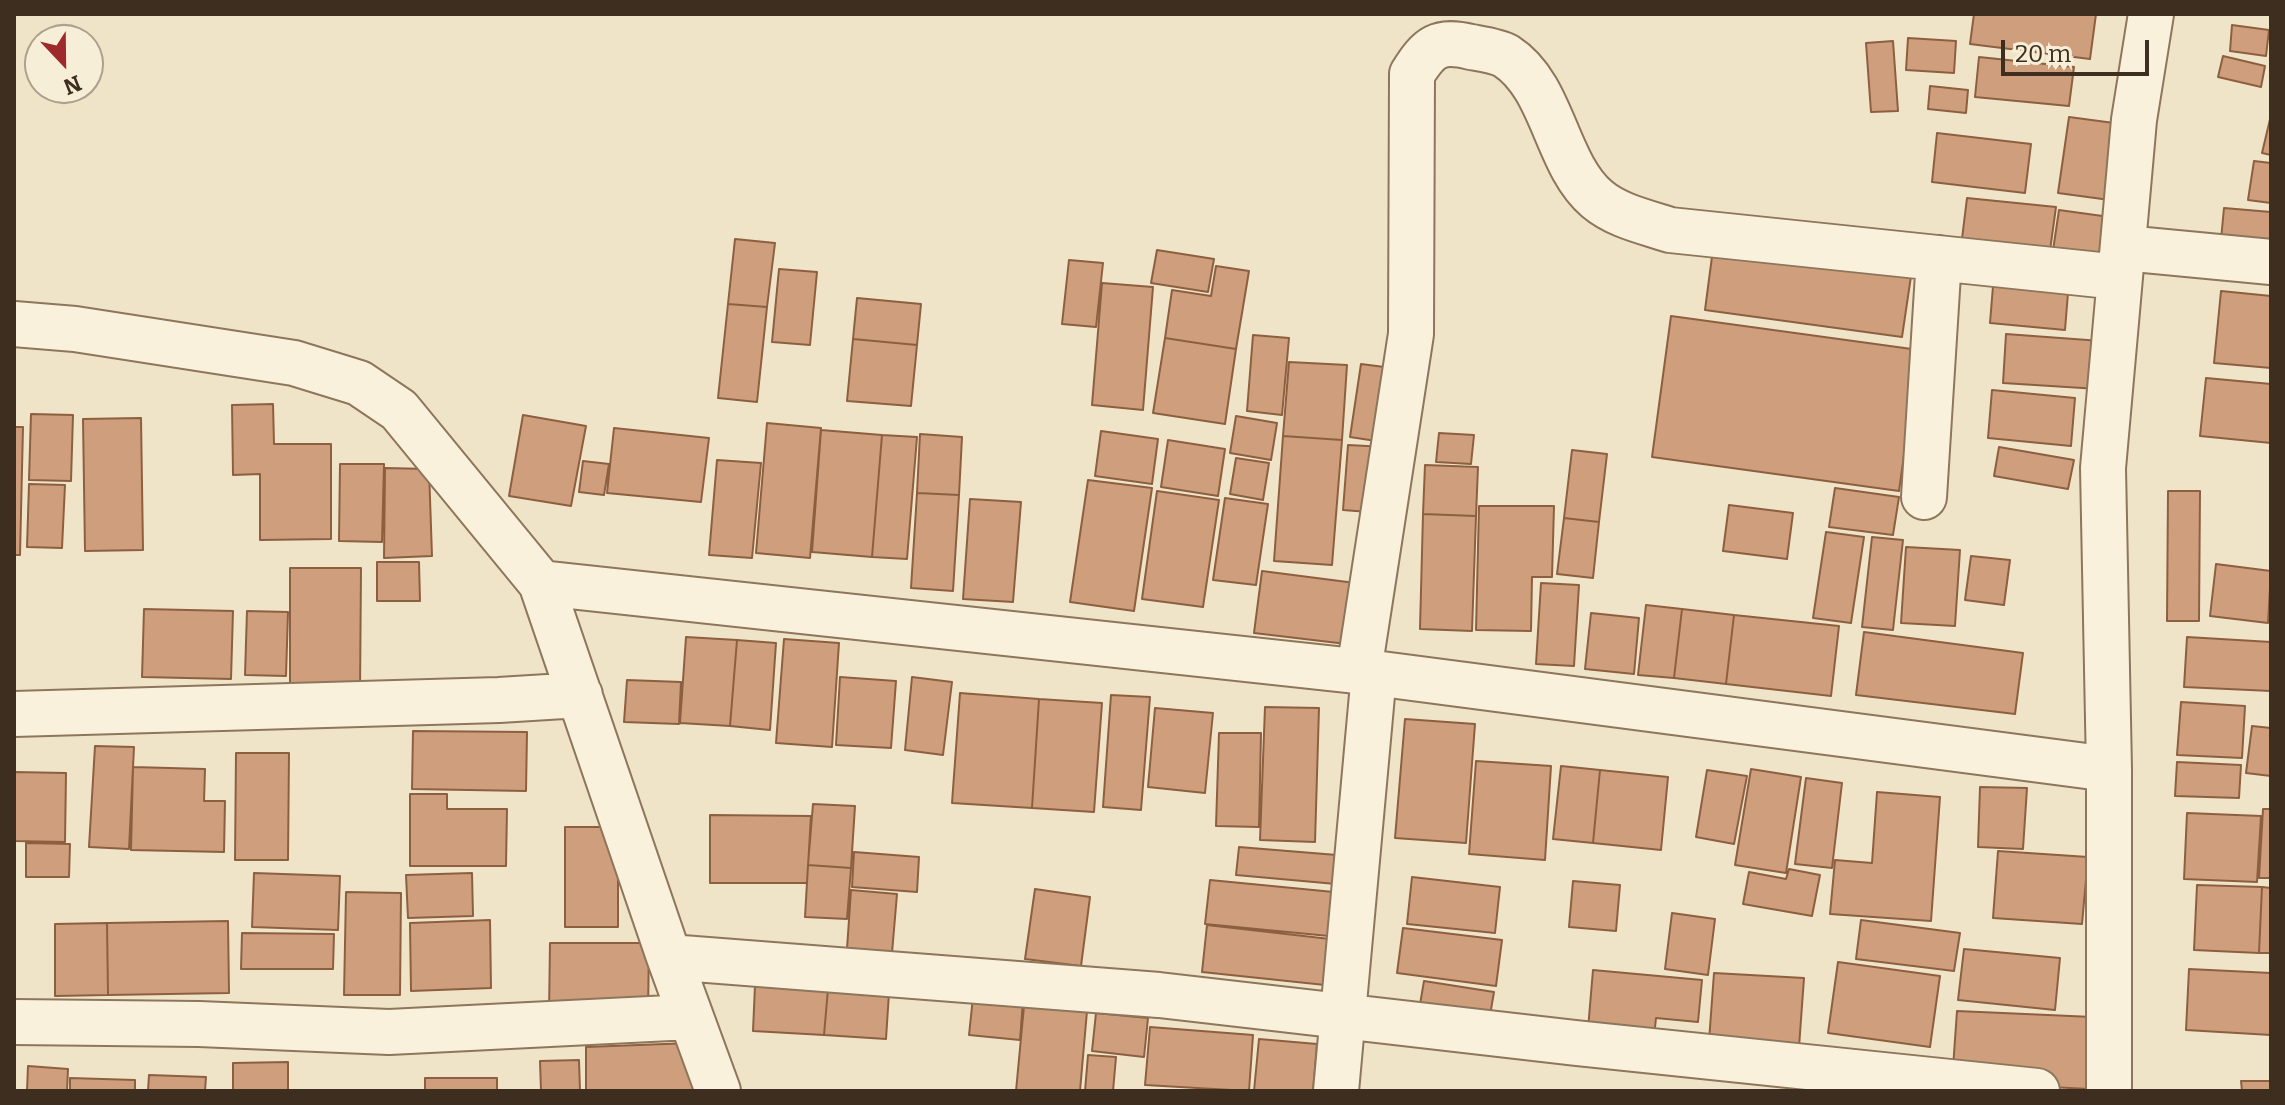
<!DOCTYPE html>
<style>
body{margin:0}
#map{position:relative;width:2285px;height:1105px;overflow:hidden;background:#f0e4c8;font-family:Bitter,serif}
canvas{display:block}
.frame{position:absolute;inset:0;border:16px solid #3d2e20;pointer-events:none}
.north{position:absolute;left:24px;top:24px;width:80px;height:80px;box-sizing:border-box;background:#f7eed8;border:2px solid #ada18e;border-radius:50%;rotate:158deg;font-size:22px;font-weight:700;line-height:32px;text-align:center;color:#3d2e20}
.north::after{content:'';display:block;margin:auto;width:28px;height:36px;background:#9e2a2b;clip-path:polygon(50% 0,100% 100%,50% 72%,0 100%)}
.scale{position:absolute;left:2001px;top:40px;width:148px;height:36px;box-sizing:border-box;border:4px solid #3d2e20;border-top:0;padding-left:10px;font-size:24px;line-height:28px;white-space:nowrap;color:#3d2e20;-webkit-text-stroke:6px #f7eed8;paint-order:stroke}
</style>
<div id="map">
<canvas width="2285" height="1105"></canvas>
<div class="frame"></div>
<div class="north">N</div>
<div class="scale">20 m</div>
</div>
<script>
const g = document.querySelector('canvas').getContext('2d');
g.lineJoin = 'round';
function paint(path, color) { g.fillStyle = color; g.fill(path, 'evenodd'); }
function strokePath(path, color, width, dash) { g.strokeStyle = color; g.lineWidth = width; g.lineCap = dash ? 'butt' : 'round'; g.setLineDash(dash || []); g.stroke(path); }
const building = new Path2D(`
 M1974,14h122l-6,45 -120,-15z
 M2232,25l37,5 -3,26 -36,-5z
 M1908,38l48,3 -2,32 -48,-3z
 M1893,41l5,70 -27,1 -5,-69z
 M2223,56l42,10 -4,21 -43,-10z
 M1979,57l95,10 -5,39 -94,-9z
 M1930,86l38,4 -2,23 -38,-4z
 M2271,115v40l-9,-2z
 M2069,117l60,8 -12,76 -59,-8z
 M1937,133l94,11 -6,49 -93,-11z
 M2254,161l17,2v40l-23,-3z
 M1967,198l89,9 -8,58 -88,-10z
 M2224,208l47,4v42l-51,-4z
 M2059,210l58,8 -7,48 -58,-9z
 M735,239l40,4 -8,64 -39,-3z
 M1713,249l198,27 -9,61 -197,-27z
 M1157,250l57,9 -6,33 -57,-9z
 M1069,260l34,3 -7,64 -34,-3z
 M1216,266l33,5 -13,78 -71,-11 7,-48 39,6z
 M779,269l38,3 -7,73 -38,-3z
 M1102,283l51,4 -10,123 -51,-5z
 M1993,286l75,7 -3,37 -75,-7z
 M2221,291l50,5v72l-57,-5z
 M857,298l64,6 -4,41 -64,-6z
 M728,304l39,3 -10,95 -39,-4z
 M1671,316l248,34 -20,141 -247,-34z
 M2006,334l95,7 -3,48 -95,-6z
 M1253,335l36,3 -7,77 -35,-4z
 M1165,338l71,11 -11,75 -72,-11z
 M853,339l64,6 -6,61 -64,-5z
 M1289,362l58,3 -5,75 -59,-4z
 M1361,364l39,5 -11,74 -39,-6z
 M2206,378l65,6v59l-71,-7z
 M1992,390l83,8 -4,48 -83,-8z
 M273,404l1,40h57v95l-71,1v-66l-27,1 -1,-70z
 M31,414l42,1 -2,66 -42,-1z
 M523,415l63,11 -15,80 -62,-10z
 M1236,416l41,7 -6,37 -41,-7z
 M141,418l2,132 -58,1 -2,-132z
 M767,423l54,5 -11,130 -54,-5z
 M14,427h9l-3,128h-6z
 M614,428l95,10 -8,64 -94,-9z
 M821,430l61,5 -10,122 -60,-5z
 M1101,431l57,8 -6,45 -57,-8z
 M1439,433l35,2 -3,29 -35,-2z
 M920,434l42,3 -3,58 -42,-2z
 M882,435l35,2 -10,122 -35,-2z
 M1283,436l59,4 -10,125 -58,-4z
 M1168,440l57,9 -7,47 -57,-9z
 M1348,445l38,2 -5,66 -38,-3z
 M1999,447l75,13 -6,29 -74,-13z
 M1572,450l35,4 -8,68 -35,-4z
 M1236,458l33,5 -6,37 -33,-6z
 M717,460l44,3 -9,95 -43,-3z
 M583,461l26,3 -5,31 -25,-3z
 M340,464h44l-2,78 -43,-1z
 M1425,465l53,2 -2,49 -53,-2z
 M385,468l44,1 3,87 -48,2z
 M1088,480l64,8 -18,123 -64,-9z
 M29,484l36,1 -3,63 -35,-1z
 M1835,488l64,9 -6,38 -64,-8z
 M1157,491l62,9 -16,107 -61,-8z
 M2168,491h32l-1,130h-32z
 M917,493l42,2 -6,96 -42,-3z
 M1225,498l43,6 -12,81 -43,-5z
 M970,499l51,3 -8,100 -50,-3z
 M1729,505l64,8 -6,46 -64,-8z
 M1479,506h75l-2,71h-20l-1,54 -55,-1z
 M1423,514l53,2 -4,115 -52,-2z
 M1564,518l35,4 -6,56 -36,-4z
 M1826,532l38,5 -13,86 -38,-5z
 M1872,537l31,3 -10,90 -31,-3z
 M1906,547l54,3 -5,76 -54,-3z
 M1971,556l39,4 -6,45 -39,-5z
 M377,562h42l1,39h-43z
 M2216,564l55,7 -3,52 -58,-7z
 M290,568h71l-1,124h-70z
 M1262,571l101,13 -8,61 -101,-12z
 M1541,583l38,2 -5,81 -38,-2z
 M1646,605l36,4 -8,69 -36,-3z
 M144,609l89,2 -2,68 -89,-2z
 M1682,609l52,6 -8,69 -52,-6z
 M247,611l41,1 -2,64 -41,-1z
 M1591,613l48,5 -5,56 -49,-5z
 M1734,615l105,11 -8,70 -105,-12z
 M1864,632l159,21 -8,61 -159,-19z
 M686,637l51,3 -7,86 -50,-3z
 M2187,637l84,5v49l-87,-4z
 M784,639l55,4 -7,104 -56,-4z
 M737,640l39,3 -6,87 -40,-4z
 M840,677l56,4 -5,67 -55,-3z
 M912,677l40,5 -9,73 -38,-5z
 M627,680l54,2 -2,42 -55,-2z
 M960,693l79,6 -7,109 -80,-5z
 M1111,695l39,2 -9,113 -38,-3z
 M1039,699l63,4 -8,109 -62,-4z
 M2181,702l64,4 -3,52 -65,-3z
 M1265,707l54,1 -4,134 -55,-2z
 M1155,708l58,5 -8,80 -57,-6z
 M1405,719l70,5 -9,119 -71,-5z
 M2252,726l19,2v48l-25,-3z
 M413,731l114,1 -1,59 -114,-2z
 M1219,733h42l-2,94 -43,-1z
 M95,746l39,1 -5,102 -40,-2z
 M236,753h53l-1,107h-53z
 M1476,761l75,5 -6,94 -76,-6z
 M2177,762l64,3 -2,33 -64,-2z
 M1561,766l39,4 -7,73 -40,-4z
 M133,767l72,2 -1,32h21l-1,51 -93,-2z
 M1751,769l50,8 -15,96 -51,-8z
 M1600,770l68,7 -7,73 -68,-7z
 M1707,770l40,6 -13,68 -38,-7z
 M14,772l52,1 -1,69 -51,-1z
 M1806,778l36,5 -10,85 -37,-4z
 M1980,787l47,1 -4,61 -45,-2z
 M1877,792l63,5 -9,124 -101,-7 5,-54 37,3z
 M410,794h37v15h60l-1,57h-96z
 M813,804l42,2 -4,62 -43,-3z
 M2263,809h8v69h-12z
 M2187,813l74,3 -4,66 -73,-3z
 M710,815l101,1 -4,67h-97z
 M565,827h53v100h-53z
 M26,843l44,1 -1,33h-43z
 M1239,847l110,9 -2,29 -111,-10z
 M1998,851l90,6 -6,67 -89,-6z
 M854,852l65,5 -2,35 -65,-5z
 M808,865l43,3 -4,51 -42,-2z
 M1789,869l31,6 -8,41 -69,-12 6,-32 37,7z
 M254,873l86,3 -2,54 -86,-3z
 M472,873l1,43 -65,2 -2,-43z
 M1412,877l88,10 -5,46 -88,-9z
 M1210,880l134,13 -5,44 -134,-13z
 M1573,881l47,4 -4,46 -47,-4z
 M2197,885l65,2 -3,66 -65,-3z
 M2262,887l9,1v65h-12z
 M1035,889l55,8 -9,69 -56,-7z
 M851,890l46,4 -5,59 -45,-4z
 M346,892l55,1 -1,102h-56z
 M1672,913l43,6 -7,56 -43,-6z
 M490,920l1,68 -80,3 -1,-68z
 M1861,920l99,13 -6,38 -98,-12z
 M228,921l1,72 -121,2 -1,-72z
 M107,923l1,72 -53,1v-72z
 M1207,925l123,14 -5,46 -123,-13z
 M1403,928l99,12 -6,46 -99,-13z
 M242,933l92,1 -1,35h-92z
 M550,943h99l-1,71h-99z
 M1964,949l96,9 -5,52 -97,-10z
 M1838,962l102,14 -10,71 -102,-14z
 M2189,969l82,4v62l-85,-5z
 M1593,970l109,10 -4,42 -42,-4 -3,29 -66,-6z
 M1714,973l90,5 -5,69 -90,-6z
 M1424,981l70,11 -6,35 -70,-11z
 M755,985l73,4 -4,46 -71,-4z
 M828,989l61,4 -3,46 -62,-4z
 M973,997l50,4 -3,39 -51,-5z
 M1024,1006l63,5 -7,80h-64z
 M1957,1011l136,6 -4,72 -137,-7z
 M1096,1013l52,5 -4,39 -52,-6z
 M1150,1027l103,8 -4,56 -104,-6z
 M1259,1039l58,5 -4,47h-59z
 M691,1043l2,48h-107v-44z
 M1088,1055l28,2 -3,34h-28z
 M579,1060l1,31h-39l-1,-30z
 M288,1062v29h-55v-28z
 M28,1066l40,3 -1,22h-40z
 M149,1075l57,2 -1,14h-57z
 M70,1078l65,2v11h-65z
 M425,1078h72v13h-72z
 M2241,1081h30v10h-29z`);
paint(building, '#cf9f7d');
strokePath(building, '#8d5f41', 2);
const minor = new Path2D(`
 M2124,248l147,14
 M14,324l61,5 219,34 65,20 40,27 142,173 128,374 49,134
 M1924,497l15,-239
 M541,583l833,90 735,96
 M1359,671l52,-337 1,-260c17,-27 26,-35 59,-27 11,2 26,4 35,9 48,31 49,107 91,143 20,17 49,23 73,31l449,47
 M14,714l485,-14 81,-5
 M669,957l490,38 417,48 461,48
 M14,1022l185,2 190,8 301,-15
 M1336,1091l38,-418
 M2109,1091v-322l-6,-301 31,-348 17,-106`);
strokePath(minor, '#8d765c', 48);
strokePath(minor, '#faf1dc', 44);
</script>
